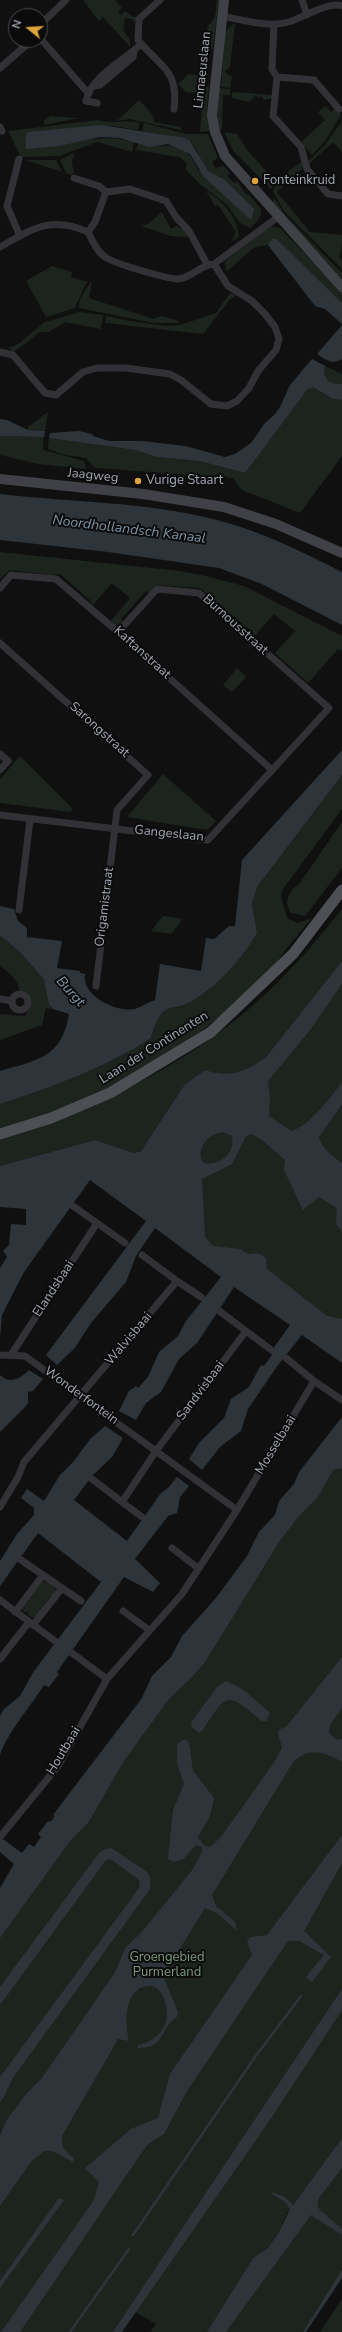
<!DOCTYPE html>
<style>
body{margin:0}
#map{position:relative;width:342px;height:2332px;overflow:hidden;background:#101011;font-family:"Nunito Sans",sans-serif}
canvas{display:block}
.north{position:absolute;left:8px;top:8px;width:40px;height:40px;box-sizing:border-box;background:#0b0b0c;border:1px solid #48494e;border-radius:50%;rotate:288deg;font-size:11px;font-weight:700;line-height:16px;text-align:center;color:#a3a7b1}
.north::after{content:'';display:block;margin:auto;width:14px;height:18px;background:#dea43b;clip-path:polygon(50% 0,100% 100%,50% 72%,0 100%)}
</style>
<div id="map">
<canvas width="342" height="2332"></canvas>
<div class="north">N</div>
</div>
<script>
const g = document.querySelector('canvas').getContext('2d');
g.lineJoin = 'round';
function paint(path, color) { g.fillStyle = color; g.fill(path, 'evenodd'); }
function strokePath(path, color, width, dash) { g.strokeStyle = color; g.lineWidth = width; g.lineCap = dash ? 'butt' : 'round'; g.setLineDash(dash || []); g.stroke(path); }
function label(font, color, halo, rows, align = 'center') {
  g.font = font + ' "Nunito Sans",sans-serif'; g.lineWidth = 4; g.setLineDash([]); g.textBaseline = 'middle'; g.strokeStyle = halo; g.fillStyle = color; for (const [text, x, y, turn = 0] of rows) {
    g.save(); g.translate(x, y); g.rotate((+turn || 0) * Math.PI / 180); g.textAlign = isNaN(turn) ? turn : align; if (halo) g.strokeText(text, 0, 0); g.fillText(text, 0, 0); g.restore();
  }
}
paint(new Path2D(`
 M83,0h32l7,8 -4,3 3,4 4,-4 8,6h4l-3,6 -1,-4 -8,-1 -2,12 7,10v7l-27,-30 -4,4z
 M217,0h2l-7,54 -1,-10 -4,-16 8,-11z
 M235,23l-5,44 -5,4 3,4 4,1 -2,12 -9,-1 4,-56z
 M189,74l14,2 -2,17 -15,-1 -8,-8z
 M204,86l5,1 -2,20 3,24 -10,1z
 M219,88l11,1v6h-7l-1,34 -3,1 -2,-21z
 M232,92l40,3v3l-7,2 -4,-4 -3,2 -2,-3 -7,7 -17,-4z
 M139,100l14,15 1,7 27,5v3l-52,-11 -12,2z
 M326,106l5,6 5,-4 5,7 -16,26 -13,14 -11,-13 24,-22 -7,-8z
 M50,116l28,2 -34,7v-4z
 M98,120c18,5 25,-1 42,3l-2,7 -25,-4 -88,11 1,11c36,-1 72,-17 108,-6l-2,10 -35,-10 -38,14 -38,1 -13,-26z
 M342,121v31l-9,-10 -25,23 -1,-3 18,-17z
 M144,123l42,11h22l10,24 -6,4 4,7 7,-4 7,8 -3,3 7,7 3,-2 9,14 2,-1 13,15c0,9 -4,13 -11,19l-10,-5 -13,-18 -27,-21 -14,-14v-8l-7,-5 -43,-7 2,-7c27,8 45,-9 60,27l27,10c-5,-2 -13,-5 -17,-9 -10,-9 -11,-35 -29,-33l-37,-7z
 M224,132l13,2 10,16 29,32 -5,7 -37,-37z
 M74,153l-2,10 2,9 -2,3 -6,-2 -6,-13z
 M25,160h31l6,12z
 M302,162v7l-25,23 33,40 32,3c0,8 0,14 -3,22l3,3v9l-58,-58 -10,-18 -1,-3 17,-20z
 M206,191c17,10 32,27 33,46l-8,5 5,-10 -18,-27 -3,1z
 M274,198l11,17 57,58v6l-69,-75z
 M162,212l9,17 5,-3 8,4 6,7 -19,-1 -30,-10 7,-2z
 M271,226l9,2 62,64v11l-64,-63 -5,-2 -5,7 -13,2 -29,25 -1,-11z
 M52,266l20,6 -1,5 17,5 -3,3 -10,23 -29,9 -20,-36z
 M90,283h2l-3,15 64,21 9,-3 17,5 -1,2h-24l-75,-15 1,-9z
 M230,293l6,2 -2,3 -4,1 -27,35 -98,-11 1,-7 29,6 32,4 13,-1 36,-12z
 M80,312l23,3 -2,14 -36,-7 -16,10h-9l-26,20 -6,-4 10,-4 27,-22z
 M325,366l17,8v10l-9,1 -9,-7z
 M313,387l20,12 9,1v56l-42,57 -58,-23 -9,-12 -138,-10 -9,-10 -21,-3 -17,-6 1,-11 86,12 22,7 42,4 45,12 63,-83z
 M48,412l-3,19 -17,-1v-3z
 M0,436l44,1 -1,13 41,11 2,8 -48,-5 -38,-9z
 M0,552l180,19 26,5 38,10 98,50v15l-4,-2 -30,34 -33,-30 20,-22 -21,-17 -21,24v-5l-53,-45 -41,-3 -4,1 -7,7 -2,-2 -25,28 2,2 -6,5 -7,-4 20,-24 -18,-15 -20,23 -1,-5 -31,-27 -8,1 -42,-5 -10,9z
 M237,668l9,9 -14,15 -9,-7z
 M20,756l52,52 -1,4 -71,-9v-24z
 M163,774l53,47 -9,9 -80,-13z
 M342,775v34l-59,80 -2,7 6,22 11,5 14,-5 -26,31 -15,22 -28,27 -48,38 -73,47 -63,27 -59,18v-24c52,-17 105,-36 151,-66 13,-44 21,-21 49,-42 22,-16 43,-39 57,-63l-5,-29 5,-17z
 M342,822v46l-37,48 -14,-3c-8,-12 -2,-22 8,-29z
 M342,909v52l-76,96c-20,15 -37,21 -61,13l-20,14 -44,67 -7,2 -39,-13 -95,26v-26c18,-5 37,-13 54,-20 70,-26 141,-64 197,-113 34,-29 63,-63 91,-98z
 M163,916l20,3 -12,15 -20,-3z
 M0,935c12,8 41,34 46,48 3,9 0,17 7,26l-7,-1 -4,17 -42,15v-26l25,2 7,-15 -4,-8 -8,-1c-2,-13 -11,-19 -20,-26z
 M342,973v121l-41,56 41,41v157l-187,-144 36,-78 77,-58z
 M342,1105v58c-10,-7 -19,-14 -23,-26z
 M342,1441v697l-55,75 -8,19 -11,16 -15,10 -46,74h-57l6,-8 -20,-12 -16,20h-120v-417z
 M42,1581l8,2 6,7 -5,9 -2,-2 -11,18 -5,3 -5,-3v-3l-2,1 -5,-4z
 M342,2148v81l-37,-25z
 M311,2214l31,21v38l-38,59h-78z
 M342,2299v33h-22z`), '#1d241e');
paint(new Path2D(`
 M101,125l84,13 5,3 18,30 17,9 29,29 -3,11 -47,-43 -14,-23 -22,-10 -19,3 -29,-9 -20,-1 -41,9 -33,3 -1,-12 3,-5z
 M273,238l5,2 64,63v21l-17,-15 -10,-3 -47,-61z
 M342,325v34c-10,6 -16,1 -25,-5z
 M312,359l13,7c-3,13 5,19 17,18v16l-9,-1 -20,-12 -6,3 -62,83 -46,-12 -42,-4 -22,-7 -86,-12 1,-5 29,-2 13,3 1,2 16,5h33l43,5 40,11 10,-3 16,-11 14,-20 9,-8 6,-8 10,-22z
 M0,419l7,1 21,10 17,1 -1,6 -44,-1z
 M0,494c71,8 144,8 213,25 45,11 88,32 129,53v53l-80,-41 -43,-16 -111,-16 -108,-12z
 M342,750v25l-85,112 -5,17 5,29c-14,24 -34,47 -57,63 -28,21 -36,-2 -49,42 -46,30 -99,49 -151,66v-33c37,-11 62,-13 69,-57l-16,-5 -4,-5 -5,-25 -23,-26 -21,-18v-29l14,3 4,12 9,7v9l35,4 -5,27 23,3v2l5,1c-4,22 32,39 50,35 7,-2 13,-7 20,-9l5,-36 41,7 5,-33 8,1 15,-13h6l7,-66z
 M342,961v23l-32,46 -42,51 2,18 -1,17 22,15c18,-4 40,-34 51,-49v23l-23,32c4,12 13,19 23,26v68l-6,-7 1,-16 -18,-11 -16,13 -19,-40 1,-10 -22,-19 -11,-7 -6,2 -14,28 -30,15 3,58 8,9 27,3 8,5 10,-1 8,5 1,11 60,47 15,3v44l-40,-28 -24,30 -30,44 -7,22 -21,16 -18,23 -13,-11 10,-16 25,-25 7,-19 18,-12 12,-22 3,1 8,-11 -2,-2 20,-28 -56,-38 -37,56 -18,16 -18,33 -15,11 -10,17 -17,-9 10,-20 7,-5 2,2 10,-11 11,-25 19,-16 8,-15 35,-44 -66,-49 -19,28 -10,26 -35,41 -17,26 -17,16 -11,-10 100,-134 -56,-41 -66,92 -22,43 -2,23v-70l7,-11 -4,-6 6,-6 2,-21 15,1v-16l-26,-2v-41l95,-26 39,13 7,-2 44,-67 20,-14c24,8 41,2 61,-13zM223,1132l9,4c4,17 -12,30 -28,27l-3,-4c-3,-14 8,-25 22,-27z
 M29,1370l14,9 -10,12 -5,1v11l-3,4 -25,25v-57c10,10 21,3 29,-5z
 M342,1417v51l-9,2 -15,27 -20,20 -19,25 -74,120 -13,15 -24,23 -44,61 -36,62 -18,18 -70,97v-50l14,-24 -14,-12v-15l22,16 7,-9 5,3 7,-10 -3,-3 10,-13 2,1 5,-6 -2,-1 89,-117 10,-22 19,-19 11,-21 34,-38 31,-42 12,-24 16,-17 4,-14 15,-17 5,-12z
 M105,1426l18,12 -11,19 -20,19 -18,24 53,41 34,-48 8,-6 8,-10 12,9 -9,11 -3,16 -9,3 -33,43 25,24 -7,9 -29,-15 -67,95 2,2 -10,13 -5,-2c-12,19 -38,50 -44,70v-39l4,-7 16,-13 14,-25 67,-89 -63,-49 -38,53v-25l17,-27 17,-19v-7l-13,-10 6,-9 17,12 16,-26 13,-13 18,-24z
 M342,1657v51l-12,17 -1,8 8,7 5,-1v23c-17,-11 -34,-15 -49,0l-81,133 4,11 20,17v7l-19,-17 -12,-5 -42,68 15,36 -1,5c-18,10 -10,32 -40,31l1,-3c12,-3 19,-7 26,-18 7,-12 1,-44 -17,-41 -24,3 -22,40 -18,55l-11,-2 -56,97c-1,12 3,15 12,22l-1,4 -21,-11h-8l-14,12 -30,43v-70l6,-15 21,-28 15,-15 72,-104 12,-27 15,-14 52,-64 9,-17v-5l-6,-2 -13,14 -9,3 -6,-3 5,-49 11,-26 -7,-21v-19l8,-5 4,4 4,28 21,27 -4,18 -12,21 6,9 6,1 11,-10 54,-76 7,-13 -4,-15 2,-4 6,-2z
 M226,1681l16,8 25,21 3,3 -4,8h-4c-37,-30 -34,-29 -60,10l-3,2 -8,-7 1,-5 26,-35z
 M342,1835v28l-38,68 27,26 -19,25 -6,-5 18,-22 -25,-14h-11l-101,150 -23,43 -17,11 -127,187h-19l93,-132 5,-18 -14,-14 46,-39 27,-11 12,-44 82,-119 -5,-14 4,-4 16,-2z
 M111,1848l36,24 3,5v12l-138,190 -8,18 -4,5v-25l134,-182 6,-9 -1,-6 -28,-21 -5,1 -106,145v-18l99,-134 6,-4z
 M342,1989v21l-72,110 -148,212h-9z
 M342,2138v30l-23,30 -2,8 3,4 22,19v6l-31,-20 -85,117h-19l46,-74 15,-10 11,-16 11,-23 -5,-7 -13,-8v-2l13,5 8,8z
 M59,2198l5,2 -64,88v-7z
 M342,2270v8l-36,54h-3z`), '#2d353a');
strokePath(new Path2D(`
 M133,2235l122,-178 46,-61
 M70,2332l59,-83`), '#2d353a', 2.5);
strokePath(new Path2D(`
 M160,0l-21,19 -1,21c22,27 41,29 36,69
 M302,0l5,15
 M222,16c21,4 46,12 67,6 13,-4 40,-21 53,-16
 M40,25l26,-25
 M274,25l-2,44 5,8 -4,39 28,31 6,22 21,25 14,2
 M40,38l48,55
 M0,68l32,-28
 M277,77l37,3 25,29
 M95,86l5,-1 33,-28 1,-6
 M97,103l-11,-2c5,-25 38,-40 55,-57
 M0,127l2,4
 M19,159l-12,47 13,30
 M74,178l25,8 7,6
 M88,232l7,-10 11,-30 24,-3 36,12 10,16 13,14 18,33
 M0,247c32,-18 51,-32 88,-15 4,8 9,20 17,25 10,7 60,21 72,22 14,0 24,-15 37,-15l64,-47
 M0,352l13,3 32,38 11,2 27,-23 14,-4h29l44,6 11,6 30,24 16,2 10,-5 12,-13 9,-17 18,-21 3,-11 -4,-12 -10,-13 -13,-13 -24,-15 -14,-22
 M0,588l11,-13 45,4 62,53 154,138
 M0,643l148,132 -31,35 -21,176
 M0,754l8,7 -8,9
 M0,815l208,25 121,-132 -130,-115 -42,-4 -39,43
 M19,910l11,-90
 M12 1002a8 8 0 1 1 16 0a8 8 0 1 1-16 0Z
 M0,999l12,2
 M97,1223l28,20
 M177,1281l24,16
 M246,1331l24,18
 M0,1355l25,1 212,154
 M11,1355l86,-132 -24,-17
 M314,1381l28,19
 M92,1479l30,23 34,-51 90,-120 -28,-21
 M122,1502l20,15
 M0,1507l18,-30 6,-15 153,-181 -35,-26
 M172,1548l26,20
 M21,1560l22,15
 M0,1600l55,41
 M123,1611l26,19
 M15,1612l28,-37 38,26
 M33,1625l29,-37
 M72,1653l35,26
 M0,1659l29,-37
 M0,1837l58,-71 49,-87 75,-85 55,-84 77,-129 -28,-23`), '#323236', 7);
strokePath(new Path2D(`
 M224,0l-12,115 3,17 10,24 117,131
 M0,479l143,15 81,13 52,17 66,29`), '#404146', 10);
strokePath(new Path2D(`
 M0,1134l51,-16 59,-25 101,-61 82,-78 49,-64`), '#4e4f55', 11);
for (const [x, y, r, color] of [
 [255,181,4,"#dea43b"],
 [138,481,4,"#dea43b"]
]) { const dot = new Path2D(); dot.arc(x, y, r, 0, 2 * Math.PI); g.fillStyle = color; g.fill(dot); strokePath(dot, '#0b0b0c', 1.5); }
label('13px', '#a3a7b1', '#0b0b0c', [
 ["Linnaeuslaan",203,70,-84],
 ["Jaagweg",93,476,6],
 ["Burnousstraat",235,625,42],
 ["Kaftanstraat",142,653,42],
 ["Sarongstraat",99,730,42],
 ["Gangeslaan",169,834,6],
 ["Origamistraat",105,907,-83],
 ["Laan der Continenten",154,1048,-32],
 ["Elandsbaai",54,1289,-57],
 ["Walvisbaai",129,1339,-50],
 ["Sandvisbaai",201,1391,-53],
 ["Wonderfontein",81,1396,36],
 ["Mosselbaai",276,1445,-59],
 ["Houtbaai",64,1751,-59]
]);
label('13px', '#a3a7b1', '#0b0b0c', [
 ["Fonteinkruid",263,181],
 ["Vurige Staart",146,481]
], 'left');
label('13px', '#7b9a7d', '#0b0b0c', [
 ["Groengebied",167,1958],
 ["Purmerland",167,1973]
]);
label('italic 14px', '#7c95a9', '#0b0b0c', [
 ["Noordhollandsch Kanaal",129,530,7],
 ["Burgt",70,992,48]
]);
</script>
